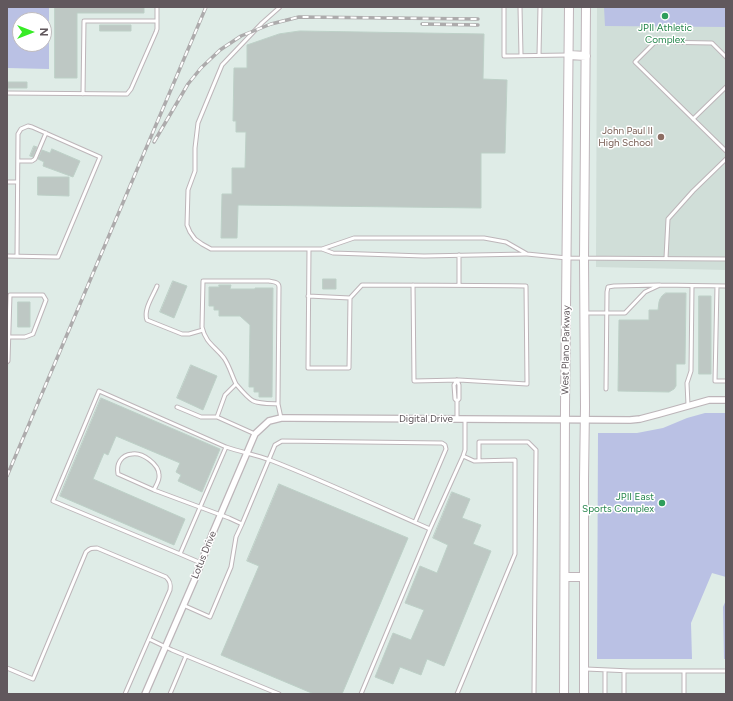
<!DOCTYPE html>
<style>
body{margin:0}
#map{position:relative;width:733px;height:701px;overflow:hidden;background:#dfece7;font-family:Figtree,sans-serif}
canvas{display:block}
.frame{position:absolute;inset:0;border:8px solid #61585d;pointer-events:none}
.north{position:absolute;left:12px;top:12px;width:40px;height:40px;box-sizing:border-box;background:#fff;border:1px solid #c0bcbe;border-radius:50%;rotate:90deg;font-size:11px;font-weight:700;line-height:16px;text-align:center;color:#61585d}
.north::after{content:'';display:block;margin:auto;width:14px;height:18px;background:#37eb26;clip-path:polygon(50% 0,100% 100%,50% 72%,0 100%)}
</style>
<div id="map">
<canvas width="733" height="701"></canvas>
<div class="frame"></div>
<div class="north">N</div>
</div>
<script>
const g = document.querySelector('canvas').getContext('2d');
g.lineJoin = 'round';
function paint(path, color) { g.fillStyle = color; g.fill(path, 'evenodd'); }
function strokePath(path, color, width, dash) { g.strokeStyle = color; g.lineWidth = width; g.lineCap = dash ? 'butt' : 'round'; g.setLineDash(dash || []); g.stroke(path); }
function label(font, color, halo, rows, align = 'center') {
  g.font = font + ' Figtree,sans-serif'; g.lineWidth = 3; g.setLineDash([]); g.textBaseline = 'middle'; g.strokeStyle = halo; g.fillStyle = color; for (const [text, x, y, turn = 0] of rows) {
    g.save(); g.translate(x, y); g.rotate((+turn || 0) * Math.PI / 180); g.textAlign = isNaN(turn) ? turn : align; if (halo) g.strokeText(text, 0, 0); g.fillText(text, 0, 0); g.restore();
  }
}
paint(new Path2D(`
 M597,7h129v263l-130,-3z`), '#d0ded8');
paint(new Path2D(`
 M7,7h42v62l-42,-1zM20,20h24v24h-24z
 M604,7h122v20l-121,-1z
 M705,413h21v164l-14,-4 -21,50 1,36h-95l1,-226h39l26,-5 24,-10z
 M726,600v59h-2l-1,-52z`), '#bac1e4');
const building = new Path2D(`
 M55,7h89v6h-67v65h-22z
 M100,25h31v6h-31z
 M300,31l184,3 -1,45 24,1 -2,73h-24v55l-243,-3 -1,33h-16l1,-44h10v-26h13l1,-36h-10v-11h-3l1,-53h13v-23l32,-11z
 M7,82h20v6h-20z
 M34,146l3,1 -4,10 -3,-1z
 M52,149l28,12 -7,16 -30,-11 1,-4 -6,-3 4,-9 8,3z
 M38,177h31v19l-31,-1z
 M323,279h13v10h-13z
 M173,281l14,5 -13,32 -14,-6z
 M219,285h12l-1,4h25v-1h18l-1,109h-13v-5h-5v-5h-5l1,-62 -10,-9h-21v-6h-5v-4h-5v-19h10z
 M666,293h20l-1,71h-9v22l-2,3 -5,3 -51,-1 1,-71h30v-10h9l1,-8 1,-3 2,-3z
 M699,296h12v78h-12z
 M18,302h12v25h-12z
 M191,365l26,11 -14,34 -26,-12z
 M101,398l119,51 -18,43 -24,-11 3,-6 -5,-3 4,-9 -64,-27 -8,19 -4,-2 -11,26 92,40 -11,26 -114,-49z
 M279,484l129,54 -66,156h-28l-93,-39 38,-89 -12,-5z
 M452,492l18,7 -8,19 19,7 -8,19 18,7 -47,115 -17,-7 -6,16 -21,-8 -7,17 -18,-7 18,-44 18,7 13,-30 -19,-7 15,-37 17,7 11,-28 -15,-7z`);
paint(building, '#bec8c4');
strokePath(building, '#bdd0c7', 1);
const lane = new Path2D(`
 M280,7l-18,16 -40,42 -24,58 -3,25v23l-7,19 -1,35 3,7 5,7 7,5 9,5h111l32,-11h130l22,4 21,12 40,4 159,1
 M504,7v49l63,-1
 M520,7l1,48
 M539,55l1,-48
 M726,57l-14,-14 -57,-1 -20,20 91,89
 M7,93l120,1 4,-5 25,-57 1,-3v-22
 M83,94l1,-73h73
 M693,119l33,-32
 M18,161h14l3,-2 11,-26
 M7,182h10
 M322,249l11,4 91,3 102,-2
 M7,256l51,1 42,-100 -68,-30 -4,-1 -7,3 -3,5 -1,122
 M666,258l2,-39 25,-28 33,-32
 M459,285v-30
 M157,286c-4,10 -14,24 -10,34l35,14h7l14,-4
 M717,286l-2,95h11
 M308,296l42,2 -1,70h-41l1,-119
 M350,298l12,-13c55,0 109,0 164,1l1,98 -68,-4 -45,1 -1,-96
 M585,313h40l20,-21 15,-7 66,1
 M7,337h18l8,-3 13,-34 -3,-5h-33l-2,66 -1,1
 M457,380l2,5v14l-2,2 -2,-2 -1,-14z
 M236,384c-4,-8 -7,-19 -12,-26 -9,-12 -18,-14 -22,-31l1,-46h66c5,1 10,1 10,6l-1,117
 M606,389l1,-97 1,-5 6,-1 46,-1
 M688,405l-1,-22 4,-12 1,-85
 M177,407l24,10h16l38,17
 M217,417l8,-22 11,-11c17,20 16,19 42,20l3,14
 M457,419v-18
 M226,447c15,5 30,8 44,13 54,21 107,46 160,69l33,-73 2,-6v-31
 M479,461v-19h49l8,8 -2,244
 M154,490c2,-5 6,-10 5,-15 0,-11 -17,-23 -27,-21 -11,1 -16,10 -14,20l36,16 75,28 13,6
 M180,554l46,-107 -127,-56 -46,110 127,53 21,9
 M183,605l27,12 21,-50 5,-30 6,-13 33,-79 7,-4 160,2 3,2 1,4 -31,73
 M149,639l23,11 107,44
 M7,668l26,11 53,-127c4,-4 6,-4 11,-4l69,29c4,4 5,7 4,13l-45,104
 M586,669l45,2h95
 M624,671v23
 M684,671v23
 M170,694l16,-38
 M361,694l69,-165
 M457,694l58,-140v-94l-41,1 -11,-5
 M605,694v-24`);
const street = new Path2D(`
 M145,694l49,-113 20,-51 41,-96 14,-13 12,-3h9l340,2 10,-1 19,-5 50,-14h17`);
const secondary = new Path2D(`
 M569,55l17,1
 M565,577h19
 M564,694l1,-287 4,-400
 M584,694v-215l1,-72 -1,-149 2,-251`);
strokePath(lane, '#bdb5b9', 5);
strokePath(street, '#bdb5b9', 8);
strokePath(secondary, '#bfb5ba', 10);
strokePath(lane, '#fff', 3);
strokePath(street, '#fff', 5.5);
strokePath(secondary, '#fff', 8);
const rail = new Path2D(`
 M422,24l56,1
 M154,142l34,-58 13,-16 19,-18 21,-14 30,-12 28,-7 179,2
 M7,476l199,-469`);
strokePath(rail, '#adabac', 3.5);
strokePath(rail, '#fff', 2, [6]);
for (const [x, y, r, color] of [
 [665,16,4,"#2e9e5b"],
 [661,137,4,"#8d6e63"],
 [662,503,4,"#2e9e5b"]
]) { const dot = new Path2D(); dot.arc(x, y, r, 0, 2 * Math.PI); g.fillStyle = color; g.fill(dot); strokePath(dot, '#fff', 1.5); }
label('10px', '#27864d', '#fff', [
 ["JPII Athletic",665,28],
 ["Complex",665,40],
 ["JPII East",654,497,"right"],
 ["Sports Complex",654,509,"right"]
]);
label('10px', '#785e54', '#fff', [
 ["John Paul II",653,131],
 ["High School",653,143]
], 'right');
label('10px', '#61585d', '#fff', [
 ["West Plano Parkway",566,350,-89],
 ["Digital Drive",426,419],
 ["Lotus Drive",204,555,-68]
]);
</script>
